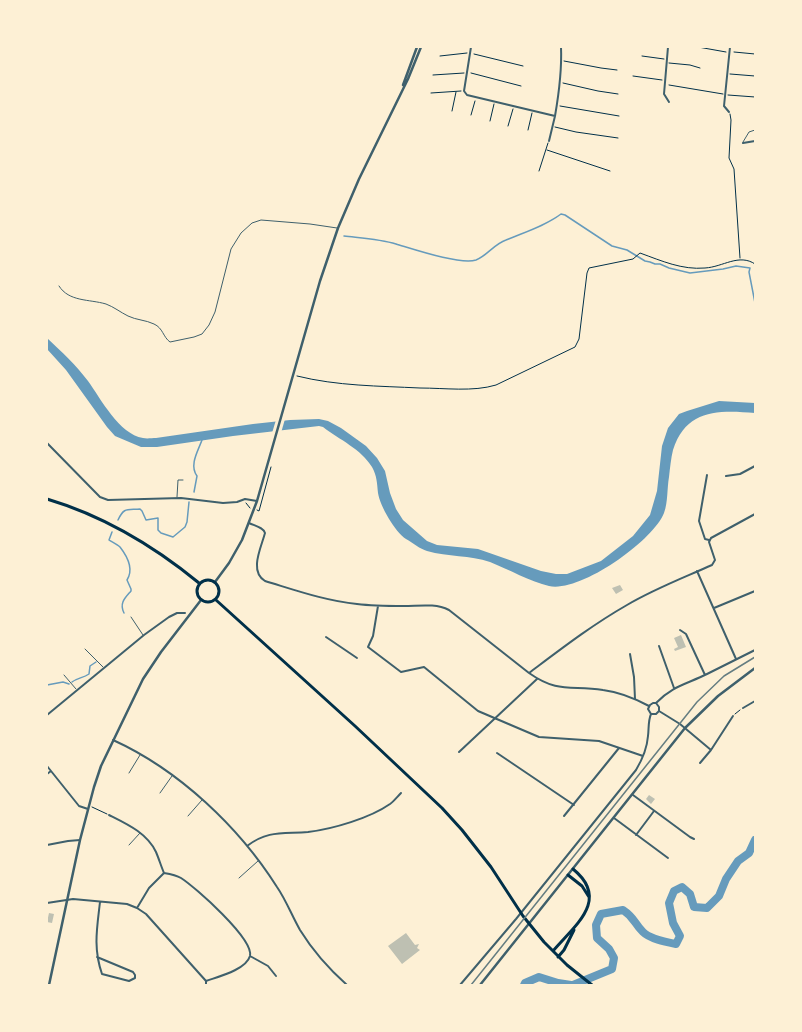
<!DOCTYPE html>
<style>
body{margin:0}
#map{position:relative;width:802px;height:1032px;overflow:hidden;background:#fdf0d5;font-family:"Libre Baskerville",serif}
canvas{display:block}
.frame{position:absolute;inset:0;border:48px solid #fdf0d5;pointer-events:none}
</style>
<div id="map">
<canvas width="802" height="1032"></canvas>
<div class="frame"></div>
</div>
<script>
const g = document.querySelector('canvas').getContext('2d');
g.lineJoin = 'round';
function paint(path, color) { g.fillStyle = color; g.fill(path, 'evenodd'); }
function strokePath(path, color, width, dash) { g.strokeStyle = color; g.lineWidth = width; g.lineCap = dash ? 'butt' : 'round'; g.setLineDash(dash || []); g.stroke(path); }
paint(new Path2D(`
 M47,338c15,14 29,27 41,43 13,18 31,53 55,57 4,1 9,0 13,0l97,-14 37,-4 29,-1 9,2 13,7 25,18 11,12 8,13 5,22 6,16 7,11 24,21 10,4 41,4 63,22 15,3h11l34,-13 32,-25 17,-21 7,-24 5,-45 6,-18 11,-14 8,-3 32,-10 36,2v10c-36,-3 -69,-4 -82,37 -2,8 -3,18 -4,27 -2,11 -1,25 -5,36 -11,28 -84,80 -115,73 -18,-4 -41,-17 -59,-24 -20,-7 -42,-5 -63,-11 -7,-2 -14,-8 -21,-12 -11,-7 -26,-33 -28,-46 -1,-10 -1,-17 -6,-26 -11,-18 -32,-27 -49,-40l-4,-1 -26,3 -60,7 -76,11h-16l-26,-11 -8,-9 -41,-57 -19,-21z`), '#669bbc');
paint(new Path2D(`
 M285,419l-4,14h-9l4,-13z`), '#fdf0d5');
strokePath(new Path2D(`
 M344,236c17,2 36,3 52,8 17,5 64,21 80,16 11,-4 18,-16 30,-20 19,-8 39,-14 55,-26l4,1 47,31 15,4 18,11 5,1 5,2h5l9,4 21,5 33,-4 13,-3 14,2 -1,4 6,31
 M194,492l3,-16c-8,-11 1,-25 5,-36
 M118,520c6,-13 9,-10 22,-11l2,2 4,9 12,-2v12l3,3 12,4 12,-10 2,-5 2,-20
 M112,532l-3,8c3,2 8,4 11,7 7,9 14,22 7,33l4,9v2c-6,7 -12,12 -7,22
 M72,682c5,-4 11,-4 17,-8l1,-8 6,-4
 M47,685l16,-3 6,2`), '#669bbc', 1.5);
strokePath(new Path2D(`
 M524,985l1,-2 14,-6 19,6 13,2
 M573,985l39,-16 2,-11 -5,-9 -12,-11 -1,-13 5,-11 22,-4c12,8 11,13 20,22 7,7 23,10 33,12l4,-8 -7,-13 -4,-20 5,-12 8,-4 8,7 4,13 13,1 12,-12 7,-17 12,-18 11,-8 6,-13`), '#669bbc', 8);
paint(new Path2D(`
 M620,585l3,5 -7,4 -4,-6z
 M681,635l5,12 -11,4 -1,-2 4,-2 -4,-9z
 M649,795l6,4 -4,5 -5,-5z
 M49,913l5,1 -2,9 -5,-1z
 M406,933l9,12 4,-1 -2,4 3,2 -18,14 -14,-18z`), '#bec0b2');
strokePath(new Path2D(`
 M698,47l28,5
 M734,52l21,2
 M474,54l49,12
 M440,56l27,-3
 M642,56l22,3
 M564,61l37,7 16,2
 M669,63l21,2 10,3
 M471,73l50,13
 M730,74l25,2
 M433,75l31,-2
 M633,76l29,4
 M563,83l35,8 20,3
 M669,85l54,9
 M431,93l30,-2
 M728,95l27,2
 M560,106l59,10
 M452,111l4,-19
 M730,114l1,6 -2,38 5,11 6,89
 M471,115l4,-14
 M490,121l4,-17
 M508,126l5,-17
 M555,127l21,5 42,6
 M528,130l4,-17
 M547,150l63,21
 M539,171l9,-28
 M297,376c40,10 82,10 123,12 25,0 53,4 76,-3l79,-38 4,-8 8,-66 2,-5 44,-9 7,-6c22,8 42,17 65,15 18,-1 34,-15 50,-4
 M246,503l4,5
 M257,510l2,1 12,-44
 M735,714l5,-4
 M92,807l15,7`), '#003049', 1);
strokePath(new Path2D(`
 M743,142l6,-10 6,-2
 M59,286c10,16 30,13 47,18 8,3 14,8 22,12 8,4 18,4 26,8 9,4 9,13 16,18l24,-5 8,-3 7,-9 6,-13 16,-63 10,-16 11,-10 9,-3 49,4 27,4
 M177,497l1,-17h5
 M131,617l12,18
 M85,649l18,18
 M64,675l12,14
 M129,773l11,-18
 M160,793l12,-17
 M188,816l14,-16
 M129,845l11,-12
 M239,878l19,-17`), '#3f606c', 1);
strokePath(new Path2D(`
 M471,47l-7,44 3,4 88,21c4,-23 7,-45 6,-69
 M668,47l-4,47 5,8
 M729,112l-5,-6 6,-59
 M549,141l6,-25
 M743,143l12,-2
 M755,176v-7
 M755,176v6
 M47,443l53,54 8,3 73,-2 42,5 14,-1 8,-3 12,2
 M707,475l-8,46 6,18 4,1
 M726,476l14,-2 15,-8
 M249,523c6,3 14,4 16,10 -4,15 -16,38 0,48 30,9 61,20 92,23 16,2 31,2 47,2 15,0 31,-3 45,4l80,63c30,21 42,12 74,17 16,2 31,8 46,16
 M697,571l39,88
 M378,606l-5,30 -5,11 33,25 23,-5 54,44 61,26 60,4 44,15
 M714,608l41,-17
 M680,630l6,4 19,41
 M326,637l31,21
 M659,646l15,42
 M630,654l4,23 1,22
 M529,673c32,-24 63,-48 98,-68 27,-16 56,-27 85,-40l3,-5 -6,-18 2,-4 44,-24
 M656,703l3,4v4l-3,3h-5l-3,-5 2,-4 3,-2h3c16,-17 31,-19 51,-29 16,-8 32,-16 48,-24
 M743,708l12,-7
 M659,711l21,13 31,26 22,-34
 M47,715l97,-80 25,-18 8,-4h8
 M113,740c66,30 126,87 164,147 9,13 15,29 23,43 13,21 29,39 47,55
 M459,752l78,-73
 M497,753l77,52
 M700,763l11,-13
 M47,766l32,40 9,3
 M47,774l4,-3
 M633,795l57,42 4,2
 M109,815c18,9 38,18 47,37 3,7 5,14 8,21
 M564,816l55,-68
 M614,818l54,40
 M636,835l18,-24
 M47,845l21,-4 12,-1
 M247,846c21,-16 36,-12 61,-14 25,-3 62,-14 82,-28 4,-3 7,-7 11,-11
 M47,903l26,-4 54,5 10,4 9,6 60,67v4
 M137,908l12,-20 15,-15c6,1 12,2 17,5 14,9 73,61 69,78 -4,14 -33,21 -44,25
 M250,956l18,10 8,10
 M97,957l36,15 2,3v3l-6,3 -27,-7c-9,-26 -5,-46 -2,-72
 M460,985l56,-66 120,-149c6,-10 11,-21 12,-34 1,-8 0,-15 3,-22`), '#3f606c', 2);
strokePath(new Path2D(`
 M403,85l14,-38
 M215,582l14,-19 13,-23 15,-39 63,-220 18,-53 21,-49 49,-100 13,-32
 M49,985l31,-145 14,-53 7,-21 42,-87 18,-27 40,-52
 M480,985l205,-257 33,-32 37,-28`), '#3f606c', 2.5);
strokePath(new Path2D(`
 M47,499c57,17 107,47 152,84
 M197 591a11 11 0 1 1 22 0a11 11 0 1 1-22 0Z
 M216,600l139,126 87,82 20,22 29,37 32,49 21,26 23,23 25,20
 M568,875l14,11 7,11
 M553,951c21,-25 58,-51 20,-82
 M558,957l6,-7 10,-20`), '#003049', 3);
strokePath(new Path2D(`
 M471,985l226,-283 27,-26 31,-19`), '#657d81', 1.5);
</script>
